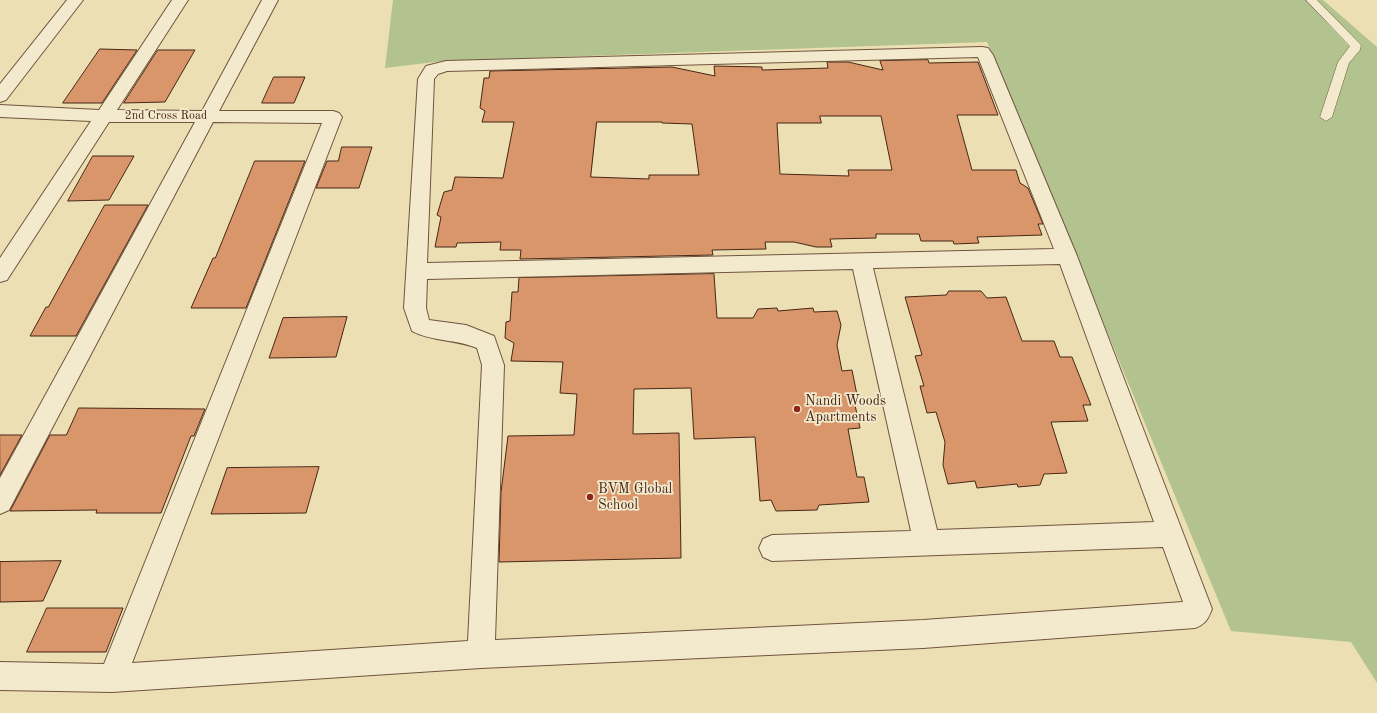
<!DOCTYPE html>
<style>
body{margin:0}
canvas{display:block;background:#ecdfb3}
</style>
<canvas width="1377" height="713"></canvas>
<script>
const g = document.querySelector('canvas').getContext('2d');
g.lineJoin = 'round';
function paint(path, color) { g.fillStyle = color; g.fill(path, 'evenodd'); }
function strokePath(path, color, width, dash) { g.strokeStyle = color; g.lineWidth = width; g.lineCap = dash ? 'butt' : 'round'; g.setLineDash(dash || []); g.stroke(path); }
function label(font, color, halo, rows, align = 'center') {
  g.font = font + ' "Old Standard TT",serif'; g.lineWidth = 3.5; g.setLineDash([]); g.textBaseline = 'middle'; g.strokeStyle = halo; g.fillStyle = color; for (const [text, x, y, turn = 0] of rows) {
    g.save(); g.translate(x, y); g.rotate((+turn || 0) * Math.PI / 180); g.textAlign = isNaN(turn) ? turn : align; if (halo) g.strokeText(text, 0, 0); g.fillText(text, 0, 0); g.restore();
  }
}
paint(new Path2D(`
 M393,0h930l54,47v636l-26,-41 -120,-11 -244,-589 -544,19 -58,7z`), '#b3c390');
const building = new Path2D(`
 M100,49l37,1 -35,53h-39z
 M158,50h37l-30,52 -41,1z
 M928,60l1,3 49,-1 20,53h-41l15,55h44l4,13 8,5 15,36h-5l4,11 -65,2 2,6 -25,1 -1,-3h-32l-2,-7h-43v4l-46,1 2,8h-16l-22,-5h-29l1,7 -54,1 1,5 -193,4 1,-9h-21l1,-8 -44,1 -1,4h-21l6,-30 -4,-2 7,-23 8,-2 3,-13 48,1 11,-56h-32l3,-11 -5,-3 4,-30h5l1,-7 182,-4 43,9 -1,-10 48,1v3l66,-2 -1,-6h21l35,8 -3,-9zM820,116h61l11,54h-44l1,6 -69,-2 -3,-51h44zM597,122h65v1l30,1 7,51h-50v4l-58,-2z
 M274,77h31l-11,26h-32z
 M342,147h30l-13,41h-43l11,-27h11z
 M93,156h41l-25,44 -41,1z
 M255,161h50l-59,147h-55l22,-50h2z
 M105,205h43l-72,131h-46l16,-29h2z
 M714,274l3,44h36l5,-9 19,-1 1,3 35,-3 1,4 23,-1 4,14 -4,20 5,26 10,-1 5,25 -4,1 7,32 -12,1 9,48h7l5,25 -50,3 -2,5 -41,1 -5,-11 -11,1 -5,-64 -61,2 -3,-51 -57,1 -1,45 46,-1 2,125 -182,4 2,-70 7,-56 66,-1 3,-41 -17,-1 3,-31 -52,-1 3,-18 -9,-5 1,-16 4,-1 2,-29h6l1,-14z
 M949,291h32l6,7 19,-1 16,44h32l6,16h12l19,48h-8l5,16 -37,1 16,51 -23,1 -4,11 -22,2 -1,-3 -40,4 -2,-7 -27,3 -5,-19 2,-23 -9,-30 -9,1 -7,-27h4l-9,-30 7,-1 -17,-58 41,-2z
 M347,317l-11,40 -67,1 14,-40z
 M79,408l126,1 -11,27h-3l-30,77h-65l1,-3 -87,1 40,-76h16z
 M0,435h22l-22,40z
 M319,467l-13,46 -95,1 16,-46z
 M61,561l-18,40 -43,1v-40z
 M47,608h76l-17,44h-79z`);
paint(building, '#d8966a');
strokePath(building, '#472616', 1);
const lane = new Path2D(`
 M1306,0h11l44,45 -1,5 -11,13 -17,54 -6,4 -6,-4 18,-55 12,-16z`);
const street = new Path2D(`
 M67,0h16l-77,100 -6,2v-18z
 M172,0h16l-71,110 85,1 60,-111h16l-59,111h114l6,2 3,4 -210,546 336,-22 14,-276 -5,-17c-21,-9 -44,-6 -65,-17l-8,-23 14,-229 8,-13 20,-5 536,-14 6,1 5,7 84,201 135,353c-4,10 -6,15 -17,19l-272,20 -442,20 -369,24 -112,-2v-28l104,2 218,-541 -109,-1 -204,388 -9,4v-36l195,-356h-86l-102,158 -7,2v-24l91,-137 -91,-4v-12l99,5zM978,57l76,192 -627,14 7,-184 4,-5 9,-3zM1060,264l94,258 -217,8 -64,-262zM853,269l58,262 -139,4 -9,4 -4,9 4,9 9,4 391,-14 20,55 -260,18 -428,20 9,-275 -10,-29 -28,-11 -37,-5 -3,-12 1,-29z`);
strokePath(lane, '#70543d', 1);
strokePath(street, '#70543d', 2);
paint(lane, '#f3eace');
paint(street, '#f3eace');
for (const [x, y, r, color] of [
 [797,409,4,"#8f2418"],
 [590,497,4,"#8f2418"]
]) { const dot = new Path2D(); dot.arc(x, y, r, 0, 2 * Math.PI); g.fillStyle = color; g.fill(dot); strokePath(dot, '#f3eace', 1.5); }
label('12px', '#472616', '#f3eace', [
 ["2nd Cross Road",166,116]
]);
label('14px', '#472616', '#f3eace', [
 ["Nandi Woods",805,401],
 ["Apartments",805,417],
 ["BVM Global",598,489],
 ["School",598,505]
], 'left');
</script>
